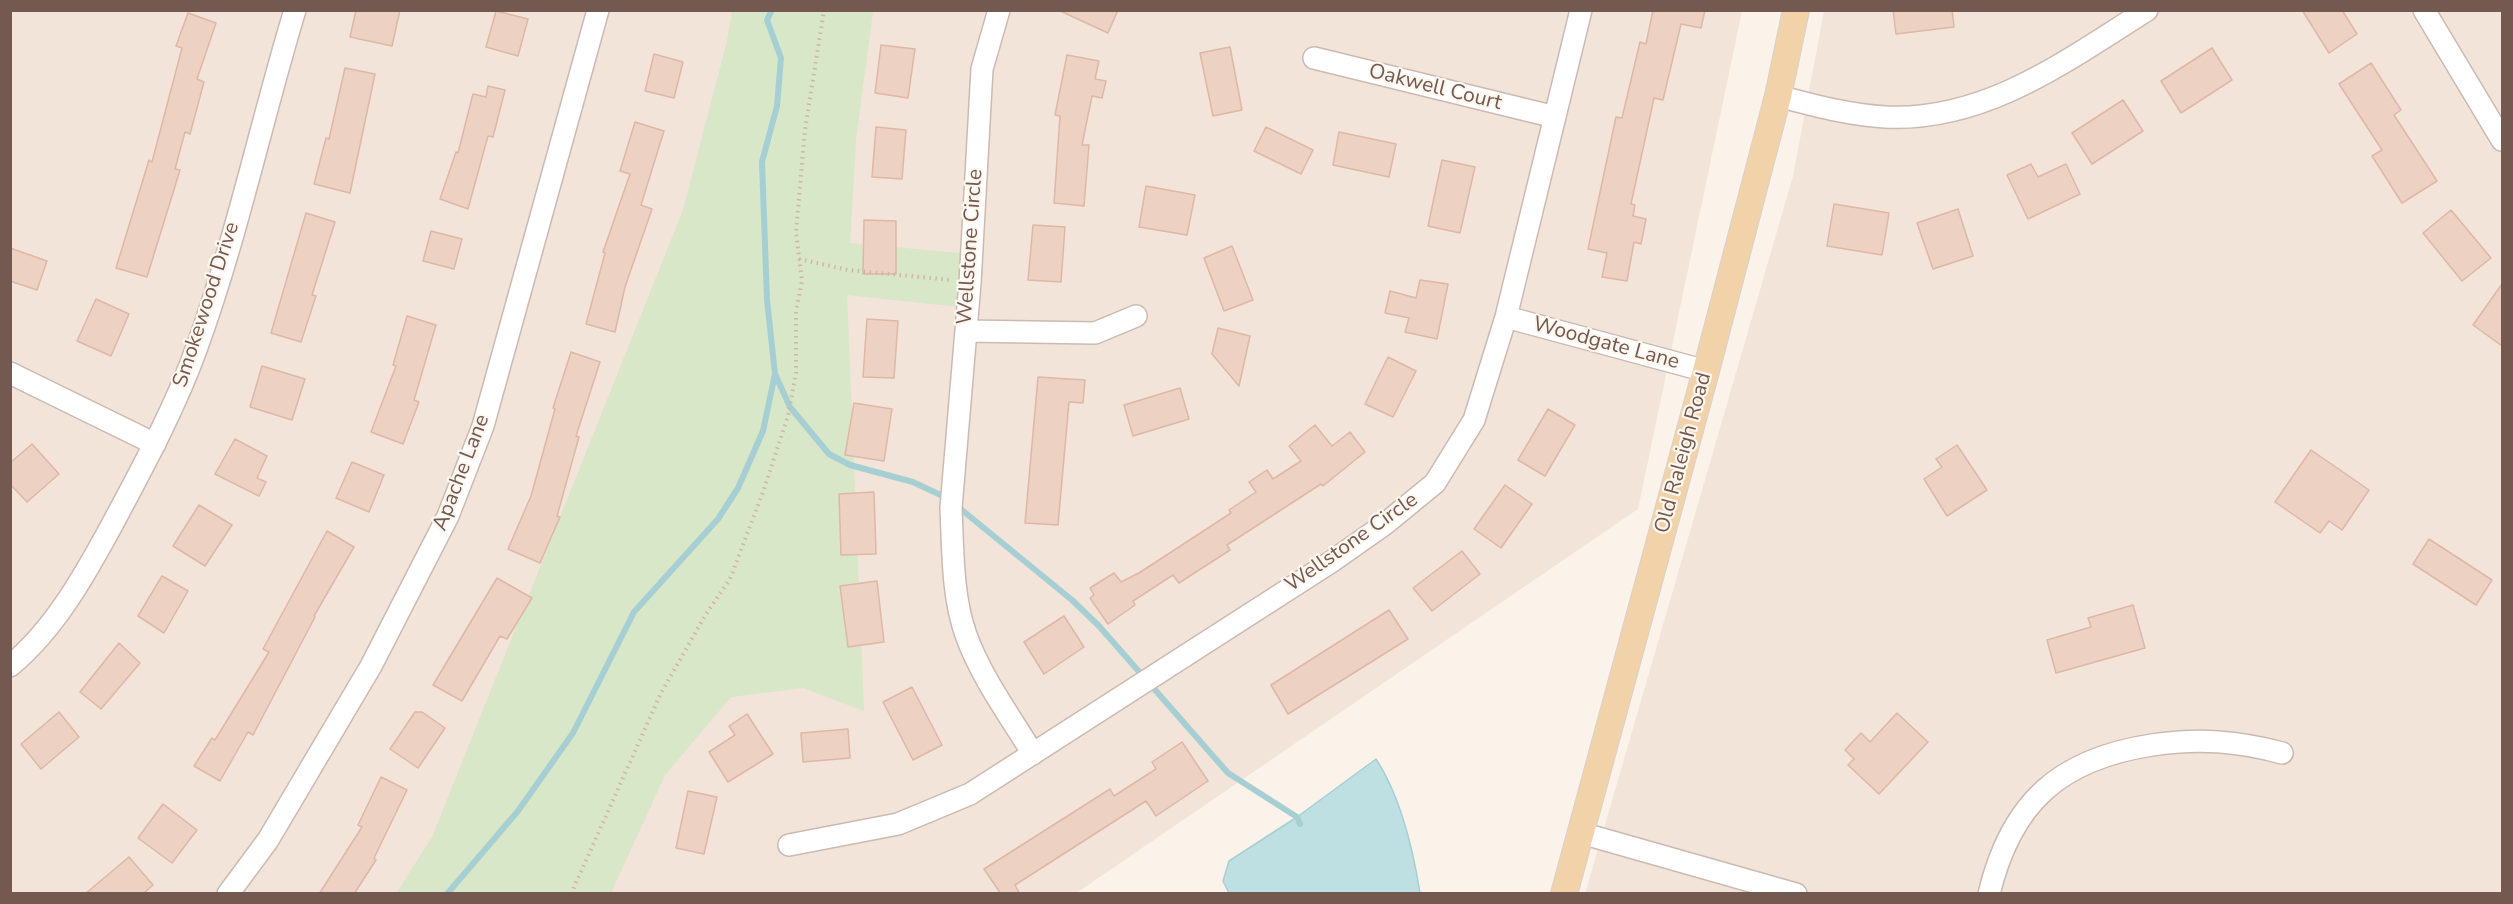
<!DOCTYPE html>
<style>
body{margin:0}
#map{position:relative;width:2513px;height:904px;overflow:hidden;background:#fbf3e9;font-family:"Nunito Sans",sans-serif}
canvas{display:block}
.frame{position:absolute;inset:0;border:12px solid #73594f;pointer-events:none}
</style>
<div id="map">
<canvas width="2513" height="904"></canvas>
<div class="frame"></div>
</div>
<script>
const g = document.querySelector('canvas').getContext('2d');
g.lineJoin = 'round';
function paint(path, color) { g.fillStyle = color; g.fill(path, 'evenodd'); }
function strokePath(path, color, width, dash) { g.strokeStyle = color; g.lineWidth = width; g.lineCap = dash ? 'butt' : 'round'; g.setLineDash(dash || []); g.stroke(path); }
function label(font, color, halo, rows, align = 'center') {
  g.font = font + ' "Nunito Sans",sans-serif'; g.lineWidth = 4.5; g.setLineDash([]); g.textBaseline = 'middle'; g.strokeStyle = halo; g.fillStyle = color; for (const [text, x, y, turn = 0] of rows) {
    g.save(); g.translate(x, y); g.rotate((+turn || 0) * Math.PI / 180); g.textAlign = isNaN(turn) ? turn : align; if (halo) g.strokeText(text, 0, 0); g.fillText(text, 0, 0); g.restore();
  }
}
paint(new Path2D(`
 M10,11h1732l-104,498 -563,385 -1064,-1z
 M1824,11h678v882l-917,1 208,-718z`), '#f2e4d8');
paint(new Path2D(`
 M732,11h141l-17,129 -6,103 121,11 -3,54 -121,-13 17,416 -61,-23 -72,9 -66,78 -54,118 -215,1 36,-57 251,-627 44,-169z`), '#d7e7c8');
const water = new Path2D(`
 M1376,759c25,38 37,90 44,134h-191l-6,-12 6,-20 68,-44z`);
paint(water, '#bfe0e3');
strokePath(water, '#a6cfd3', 1.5);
strokePath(new Path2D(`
 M775,374l15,33 39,47 21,11 63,17 34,16
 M957,506l115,94 27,26 129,147 69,44 3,7
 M447,894l71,-83 55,-78 61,-121 84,-93 20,-31 25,-57 12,-57 -8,-74 -5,-138 15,-56 4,-48 -14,-38 5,-10`), '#a6cfd3', 6);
const building = new Path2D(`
 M356,10h44l-8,36 -42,-9z
 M1058,10h60l-10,23z
 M1653,10h52l-4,18 -20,-4 -18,76 -9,-2 -23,106 4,1 -2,11 13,3 -5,25 -7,-2 -7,39 -25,-4 5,-24 -19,-4 28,-132 6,1 18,-76 6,2z
 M1893,10h59l2,17 -58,7z
 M2302,10h40l15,24 -28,19z
 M496,11l32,8 -10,37 -32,-9z
 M188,13l28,10 -19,56 7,3 -14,52 -5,-2 -10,37 5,1 -33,107 -31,-9 33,-108 3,2 30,-114 -6,-2z
 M881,45l34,4 -7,49 -33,-5z
 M1230,47l12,63 -29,6 -13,-63z
 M2212,48l20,32 -51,33 -20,-32z
 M654,54l29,8 -9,36 -29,-7z
 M1067,55l32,6 -4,18 11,2 -4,17 -10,-2 -10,49h7l-5,61 -30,-3 6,-87 -5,-1z
 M2371,63l30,47 -7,5 43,66 -35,22 -30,-47 10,-6 -43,-66z
 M345,68l30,6 -25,119 -36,-9 12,-46 3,1z
 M488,86l17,4 -12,47 -5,-1 -20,73 -28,-10 16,-47 2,1 15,-59 13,3z
 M2123,100l20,31 -51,33 -20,-31z
 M635,122l29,9 -23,74 11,4 -27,78 -10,45 -29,-8 19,-71 -2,-1 27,-78 -10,-3z
 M876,127l30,3 -4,49 -30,-2z
 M1266,127l47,23 -12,24 -47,-23z
 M1339,132l57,12 -7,33 -56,-12z
 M1442,160l33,7 -15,66 -32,-7z
 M2031,164l7,13 28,-13 14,30 -52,25 -21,-44z
 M1146,186l49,9 -8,40 -48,-8z
 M1834,204l55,9 -7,42 -55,-9z
 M1958,209l15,47 -40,13 -16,-46z
 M2451,210l40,48 -29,23 -39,-48z
 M306,213l29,9 -23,73 4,1 -15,46 -30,-9z
 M864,220l32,1v53h-33z
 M1033,225l32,2 -4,55 -33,-2z
 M431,231l31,8 -8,30 -31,-8z
 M1232,246l21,54 -29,11 -20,-53z
 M10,248l37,13 -10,29 -27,-9z
 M1420,280l28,4 -11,55 -32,-7 4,-14 -24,-5 5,-22 26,7z
 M2502,284v62l-29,-21z
 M96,299l33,15 -18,42 -34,-15z
 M407,316l29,9 -22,75 5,2 -16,42 -32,-12 25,-66 -3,-1z
 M867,319l31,2 -4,57 -31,-1z
 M1218,328l32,8 -11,50 -27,-32z
 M571,352l29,10 -24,74 3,1 -22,79 3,1 -20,46 -32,-14 23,-53 24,-87 -2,-1z
 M1388,357l28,14 -23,46 -28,-13z
 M262,366l43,13 -13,41 -42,-13z
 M1038,377l47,3 -2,23 -14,-1 -11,123 -33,-2z
 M1180,388l9,31 -56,17 -9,-31z
 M854,403l38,6 -8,52 -39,-6z
 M1548,409l27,16 -30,51 -27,-16z
 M1315,425l17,21 18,-14 15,20 -42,34 -2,-2 -94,61 3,5 -51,33 -6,-8 -40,26 2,4 -27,19 -18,-26 4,-3 -4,-7 24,-15 7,9 18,-9 92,-60 -2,-3 27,-18 -7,-10 18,-12 6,9 28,-18 -12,-15z
 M235,439l32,17 -10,22 9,4 -7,14 -44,-22z
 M32,444l27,30 -32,28 -17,-18v-21z
 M1957,445l30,45 -40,26 -23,-37 18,-12 -6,-8z
 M2311,450l58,40 -27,40 -13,-9 -9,12 -45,-31z
 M352,462l32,13 -15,37 -33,-14z
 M1505,485l27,19 -31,44 -27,-19z
 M874,492l2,62 -35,1 -2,-61z
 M199,505l33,20 -27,41 -32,-20z
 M327,531l27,16 -40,69 1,1 -62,118 -5,-3 -28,49 -26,-15 18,-28 3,2 54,-88 -6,-3z
 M2429,539l63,41 -16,25 -63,-41z
 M1462,551l18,23 -48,37 -19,-23z
 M162,576l26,15 -24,42 -26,-17z
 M497,578l35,20 -25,41 -7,-3 -38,65 -29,-16z
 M877,581l7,61 -36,5 -8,-61z
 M2133,605l12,43 -89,25 -9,-33 44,-13 -3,-9z
 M1389,610l19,29 -120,75 -17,-29z
 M1064,616l20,31 -40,27 -20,-32z
 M119,643l21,20 -39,46 -21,-17z
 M912,687l30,58 -29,15 -30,-58z
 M59,712l20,25 -38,32 -20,-25z
 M415,712h7l23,16 -27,40 -28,-19z
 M1897,713l31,29 -49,52 -31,-29 6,-6 -9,-9 16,-17 9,9z
 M747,714l26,40 -45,28 -19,-30 26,-17 -6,-9z
 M848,729l2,29 -47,4 -2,-29z
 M1182,742l26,39 -52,35 -10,-15 -131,84 5,9h-19l-17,-25 126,-80 4,7 42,-27 -4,-7z
 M381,777l26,13 -33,68 2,2 -22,34h-35l43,-67 -4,-2z
 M688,791l29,6 -13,57 -28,-6z
 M163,804l34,26 -25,33 -34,-25z
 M129,857l24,28 -10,9h-58z`);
paint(building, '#edd1c3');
strokePath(building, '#deb7a5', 1.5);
const minor = new Path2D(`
 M999,10l-17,59 -12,214 -19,225c2,41 1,88 15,127 15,42 44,81 67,119
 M2424,10l78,130
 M1314,58l241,59
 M1778,96c35,9 70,19 107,21 100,5 181,-56 262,-107
 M1506,317l200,54
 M966,331l129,2 41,-17
 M10,373l145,71
 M10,666c45,-37 76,-93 103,-143 31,-58 62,-115 84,-176 40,-110 64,-225 98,-337
 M1581,833l215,61
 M789,845l109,-21 72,-30 361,-232 54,-38 50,-41 39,-63 32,-103 75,-307
 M228,894l40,-54 103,-174 77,-150 35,-90 115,-416
 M1989,894c22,-92 71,-135 163,-149 46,-7 86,-4 130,8`);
const major = new Path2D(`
 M1564,894l142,-523 72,-275 18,-86`);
strokePath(minor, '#ccbab0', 24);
strokePath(major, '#d8d1ce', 28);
strokePath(new Path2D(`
 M799,259l49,11 103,10
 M571,894l90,-201 45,-79 24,-35 33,-87 25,-76 8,-43v-62l6,-30 -6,-49 9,-102 19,-120`), '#d2b5a6', 4, [1.5, 4.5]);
strokePath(minor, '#fff', 21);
strokePath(major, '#f2d2a8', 26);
label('21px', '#73594f', '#fdf7ef', [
 ["Oakwell Court",1435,88,14],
 ["Wellstone Circle",971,247,-86],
 ["Smokewood Drive",207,305,-72],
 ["Woodgate Lane",1606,344,15],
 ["Old Raleigh Road",1684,453,-75],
 ["Apache Lane",462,473,-69],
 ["Wellstone Circle",1352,543,-35]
]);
</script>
